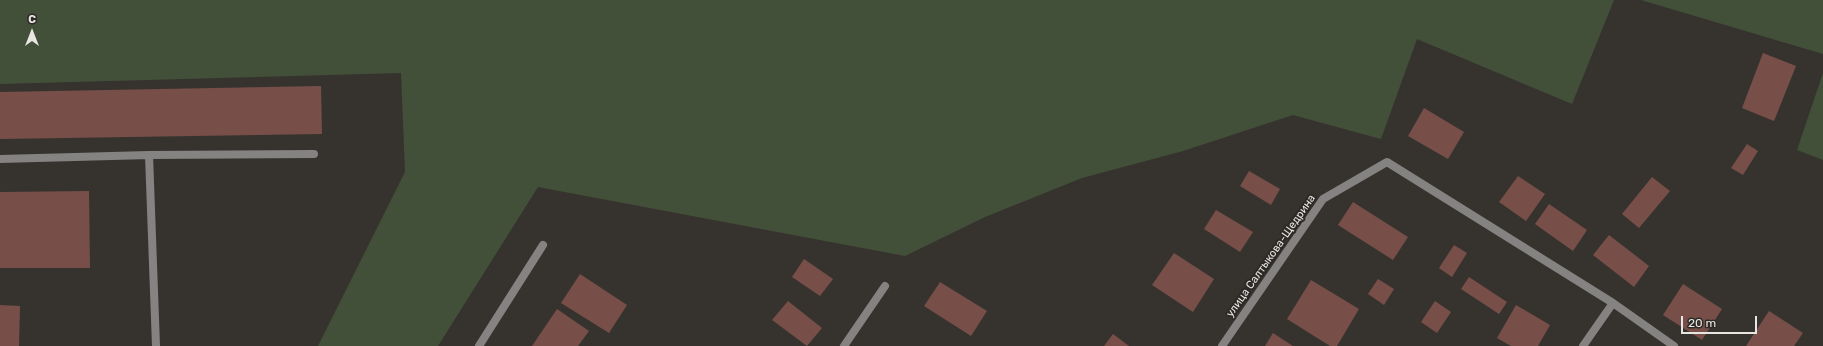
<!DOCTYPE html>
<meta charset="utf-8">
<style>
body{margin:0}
#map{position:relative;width:1823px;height:346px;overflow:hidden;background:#36332f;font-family:Rubik,sans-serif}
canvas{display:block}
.north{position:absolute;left:12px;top:12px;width:40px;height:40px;-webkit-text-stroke:3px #2c2926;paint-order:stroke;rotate:0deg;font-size:11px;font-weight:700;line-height:16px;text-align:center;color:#e7e6e3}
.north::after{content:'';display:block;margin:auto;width:14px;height:18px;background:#e7e6e3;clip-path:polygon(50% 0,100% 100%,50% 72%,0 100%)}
.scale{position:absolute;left:1681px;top:316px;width:76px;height:18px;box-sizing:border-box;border:2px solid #e7e6e3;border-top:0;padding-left:5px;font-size:12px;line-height:14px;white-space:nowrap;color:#e7e6e3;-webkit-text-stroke:3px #2c2926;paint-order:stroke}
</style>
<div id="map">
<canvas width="1823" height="346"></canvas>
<div class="north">С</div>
<div class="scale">20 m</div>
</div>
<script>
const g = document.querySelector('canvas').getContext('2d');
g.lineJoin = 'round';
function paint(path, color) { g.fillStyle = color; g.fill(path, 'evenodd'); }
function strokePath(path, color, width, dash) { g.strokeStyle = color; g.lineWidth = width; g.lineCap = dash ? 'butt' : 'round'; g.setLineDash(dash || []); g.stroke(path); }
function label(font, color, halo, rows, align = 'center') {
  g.font = font + ' Rubik,sans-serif'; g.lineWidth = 4; g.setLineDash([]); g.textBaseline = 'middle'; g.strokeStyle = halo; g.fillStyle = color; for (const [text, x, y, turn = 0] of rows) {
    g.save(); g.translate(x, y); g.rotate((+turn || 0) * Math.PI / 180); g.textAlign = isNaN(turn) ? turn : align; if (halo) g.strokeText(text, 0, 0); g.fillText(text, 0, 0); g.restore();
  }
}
paint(new Path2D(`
 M0,0h1614l-42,104 -155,-65 -36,100 -88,-24 -110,36 -101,27 -97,39 -80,39 -367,-69 -100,159h-120l87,-174 -4,-99 -401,11z
 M1641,0h182v54z
 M1823,73v87l-26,-10z`), '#435039');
paint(new Path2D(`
 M1763,53l33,13 -22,55 -32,-13z
 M321,86l1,48 -322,5v-47z
 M1424,108l40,24 -16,27 -40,-23z
 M1747,144l11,7 -15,24 -12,-7z
 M1249,171l31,18 -9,16 -31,-19z
 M1518,176l27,18 -19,27 -27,-19z
 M1652,177l18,14 -31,37 -17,-14z
 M89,191l1,77h-90v-76z
 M1353,202l55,35 -15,23 -55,-35z
 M1549,204l38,26 -14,21 -38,-27z
 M1216,210l37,22 -13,20 -36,-23z
 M1609,235l40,31 -15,21 -41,-32z
 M1454,245l13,8 -15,24 -13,-9z
 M1174,253l40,26 -21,33 -41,-27z
 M804,259l29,20 -13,17 -28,-19z
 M580,274l47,31 -18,28 -48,-30z
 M1469,277l38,25 -8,12 -38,-25z
 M1378,279l16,10 -10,16 -16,-11z
 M1311,280l48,29 -22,37h-7l-43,-27z
 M940,282l47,29 -16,25 -47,-30z
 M1683,284l39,25 -20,31 -39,-25z
 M788,301l34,27 -15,18 -35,-26z
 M1435,301l16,11 -14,21 -16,-11z
 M0,305l20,1 -1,40h-19z
 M1516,305l34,20 -12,21h-27l-14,-8z
 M557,309l32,22 -11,15h-46z
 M1769,311l34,22 -9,13h-48z
 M1273,333l20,13h-28z
 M1113,334l16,12h-25z`), '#774f48');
strokePath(new Path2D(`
 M149,155l165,-1
 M0,159l149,-4 7,191`), '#858381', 8);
strokePath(new Path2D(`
 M479,346l64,-101
 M844,346l41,-60
 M1222,346l101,-147 64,-37 226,141 61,43
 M1583,346l30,-43`), '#858381', 8);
label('11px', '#e7e6e3', '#2c2926', [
 ["улица Салтыкова-Щедрина",1271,256,-55]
]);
</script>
